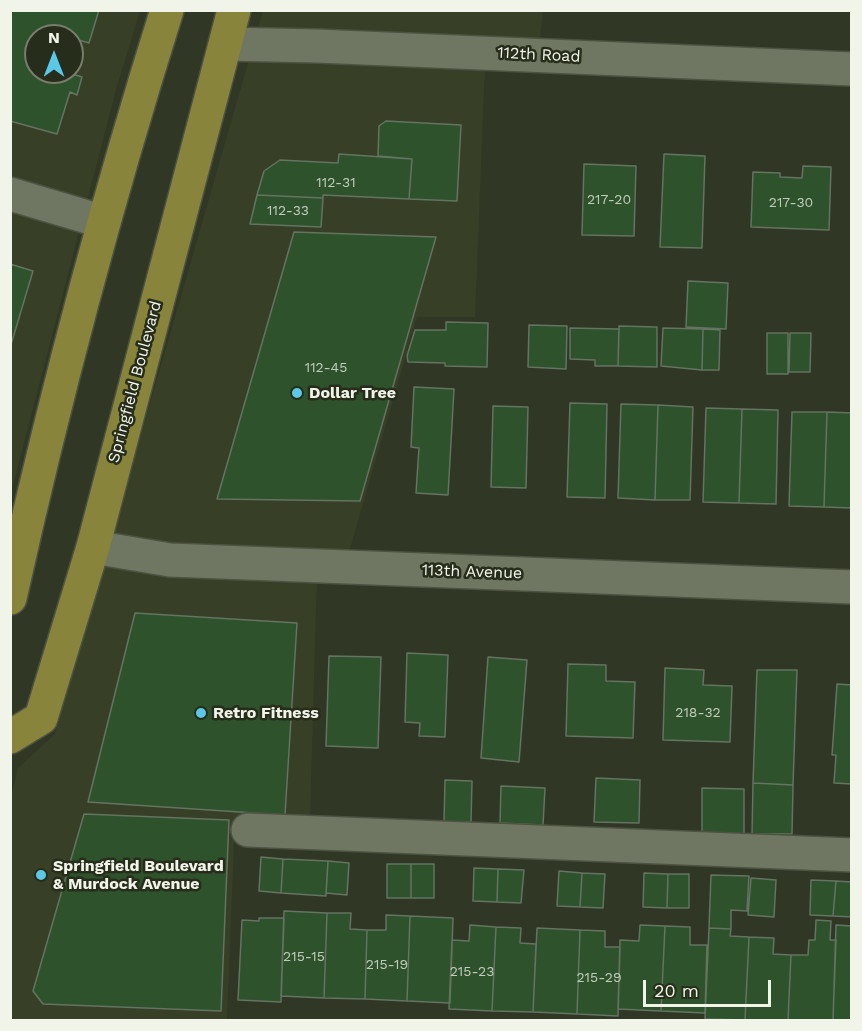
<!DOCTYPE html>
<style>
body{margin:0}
#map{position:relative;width:862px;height:1031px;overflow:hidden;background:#313725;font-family:"Work Sans",sans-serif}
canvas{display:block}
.frame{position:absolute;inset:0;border:12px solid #f1f5e9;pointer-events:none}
.north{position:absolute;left:24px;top:24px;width:60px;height:60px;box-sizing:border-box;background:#272d1b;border:2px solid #787d6d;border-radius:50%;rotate:0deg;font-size:16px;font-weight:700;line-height:24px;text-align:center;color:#f1f5e9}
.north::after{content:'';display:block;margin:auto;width:21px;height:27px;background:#5bc8e7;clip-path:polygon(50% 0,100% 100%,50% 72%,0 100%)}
.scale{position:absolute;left:643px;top:980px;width:128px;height:27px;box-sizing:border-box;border:3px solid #f1f5e9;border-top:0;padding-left:8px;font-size:18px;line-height:21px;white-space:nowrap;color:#f1f5e9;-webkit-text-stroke:4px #272d1b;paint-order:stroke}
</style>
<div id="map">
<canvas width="862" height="1031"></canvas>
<div class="frame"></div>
<div class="north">N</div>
<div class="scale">20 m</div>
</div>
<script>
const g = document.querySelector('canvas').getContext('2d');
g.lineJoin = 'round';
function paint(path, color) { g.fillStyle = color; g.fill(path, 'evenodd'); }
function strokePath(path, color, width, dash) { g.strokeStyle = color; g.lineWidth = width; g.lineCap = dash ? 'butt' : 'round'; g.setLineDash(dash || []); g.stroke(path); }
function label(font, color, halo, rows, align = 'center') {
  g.font = font + ' "Work Sans",sans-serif'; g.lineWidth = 5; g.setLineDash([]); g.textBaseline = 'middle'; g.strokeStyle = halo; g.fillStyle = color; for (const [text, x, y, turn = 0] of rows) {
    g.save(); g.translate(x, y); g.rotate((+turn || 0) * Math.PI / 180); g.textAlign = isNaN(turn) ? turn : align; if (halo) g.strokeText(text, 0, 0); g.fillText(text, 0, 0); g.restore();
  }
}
paint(new Path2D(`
 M11,11h129l-23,75 -106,407zM36,36h36v36h-36z
 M263,11h280l-6,54h-52l-10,252h-58l-75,259 -25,-1 -7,245 -75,-2 -8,202h-216l-1,-219 8,-33 37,-34z`), '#373f26');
const building = new Path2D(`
 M10,10h89l-10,33 -17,-5v-2h-36v36h30l16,5 -5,18 -7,-3 -13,42 -47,-13z
 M386,121l75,4 -4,76 -48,-2 3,-40 -34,-3 1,-30z
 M339,154l73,5 -3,40 -86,-4v3l-66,-3 7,-24 16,-11 58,3z
 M664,154l41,2 -3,92 -42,-1z
 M584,164l52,2 -2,70 -52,-1z
 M803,166l28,1 -2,63 -78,-3 2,-55 27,1v4l22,1z
 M257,195l66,3 -2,29 -71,-3z
 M294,232l142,5 -76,264 -143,-2z
 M10,264l23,7 -23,77z
 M688,281l40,2 -2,46 -40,-2z
 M446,322l42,1 -1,44 -42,-1v-3l-37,-1 -1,-6 8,-26h31z
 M529,325l38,1 -1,43 -38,-2z
 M619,326l38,1v40l-39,-1z
 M570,328l49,1 -1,37h-23v-6l-25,-1z
 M663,328l40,1 -1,41 -41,-4z
 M703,329l17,1 -1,40h-17z
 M767,333h21v41h-21z
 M790,333h21l-1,39h-21z
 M414,387l40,2 -6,106 -32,-2 3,-45 -8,-1z
 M570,403l37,1 -2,94 -38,-1z
 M621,404l37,1 -3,95 -37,-2z
 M658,405l35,2 -3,93h-35z
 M493,406l35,1 -2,81 -35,-1z
 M706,408l36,1 -3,94 -36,-1z
 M742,409l36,1 -2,94 -37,-1z
 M792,412h35l-3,95 -35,-1z
 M827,412l25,1v95l-28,-1z
 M135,613l162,10 -12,192 -197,-13z
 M407,653l41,2 -3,82 -26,-1 1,-13 -15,-1z
 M329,656l52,1 -3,91 -52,-2z
 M488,657l39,3 -8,102 -38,-4z
 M568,664l38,1v16l29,1 -2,56 -67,-2z
 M665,668l39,2 -1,15 29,1 -2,56 -67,-2z
 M757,670h40l-4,115 -40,-2z
 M837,684l15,1v99l-18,-1 2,-28h-4z
 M596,778l44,2 -1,43 -45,-1z
 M445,780l27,1 -1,41h-27z
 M753,783l40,2 -1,49h-40z
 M501,786l44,2 -2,37 -43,-2z
 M702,788l42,1v45l-42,-1z
 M84,814l145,6 -8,191 -178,-7 -10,-13z
 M261,857l22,2 -2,34 -22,-2z
 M283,859l45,2 -2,35 -45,-3z
 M328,861l21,2 -2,32 -21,-2z
 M387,864h24v34h-24z
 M411,864h23v34h-23z
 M474,868l24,1 -1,33 -24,-1z
 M498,869l26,1 -3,33 -24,-1z
 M559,871l23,2 -2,34 -23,-1z
 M582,873l23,1 -2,34 -23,-1z
 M644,873l24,1 -1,34 -24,-1z
 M668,874h21v34h-22z
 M711,875l38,1 -2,35 -16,-1v19l-22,-1z
 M751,878l25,2 -2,37 -26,-2z
 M811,880l25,1 -3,35 -23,-1z
 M836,881l16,1v35l-19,-1z
 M284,911l43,2 -3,85 -43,-2z
 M327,913h24l-1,16 17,1 -2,69 -41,-1z
 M386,915l24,1 -3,85 -42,-2 2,-69h19z
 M410,916l43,2 -3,85 -43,-2z
 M259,918h25l-3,84 -43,-2 4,-80 17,1z
 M816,920l15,1 -1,19h6l-3,80h-45l3,-65h17l1,-15h6z
 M470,925l26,2 -4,84 -43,-2 3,-69 17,1z
 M640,925l25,1 -4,85 -43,-2 2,-69 19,1z
 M836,925l16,1v94h-19z
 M665,926l25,1v18h17l-2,68 -44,-2z
 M496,927l25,1 -1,15 16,1 -3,68 -41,-1z
 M537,928l43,2 -3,84 -44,-2z
 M709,928l22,1 -1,7 19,1 -4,83 -40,-1z
 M580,930l25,1v16h15l-2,69 -41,-2z
 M749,937l25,1 -1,16 18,1 -3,65h-43z`);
paint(building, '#2e522b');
strokePath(building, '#647362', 1.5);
const minor = new Path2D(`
 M226,44l91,2 535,23
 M10,194l94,28
 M93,547l77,13 682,27
 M248,830l604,25`);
const major = new Path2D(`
 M10,598c44,-198 96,-394 157,-588
 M10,737l31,-19 52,-171 141,-537`);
strokePath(minor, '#4d5242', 36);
strokePath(major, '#4d5242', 36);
strokePath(minor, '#6f7662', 33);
strokePath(major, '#88843c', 33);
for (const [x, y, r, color] of [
 [297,393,6,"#5bc8e7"],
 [201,713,6,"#5bc8e7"],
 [41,875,6,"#5bc8e7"]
]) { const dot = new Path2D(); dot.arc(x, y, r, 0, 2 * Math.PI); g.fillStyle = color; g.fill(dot); strokePath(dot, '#272d1b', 2); }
label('14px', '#c0ccba', null, [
 ["112-31",336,183],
 ["217-20",609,200],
 ["217-30",791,203],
 ["112-33",288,211],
 ["112-45",326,368],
 ["218-32",698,713],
 ["215-15",304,957],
 ["215-19",387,965],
 ["215-23",472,972],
 ["215-29",599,978]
]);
label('16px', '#f1f5e9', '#272d1b', [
 ["112th Road",539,55,3],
 ["Springfield Boulevard",135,382,-75],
 ["113th Avenue",472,572,2]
]);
label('bold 16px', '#f1f5e9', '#272d1b', [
 ["Dollar Tree",309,393],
 ["Retro Fitness",213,713],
 ["Springfield Boulevard",53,866],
 ["& Murdock Avenue",53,884]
], 'left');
</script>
